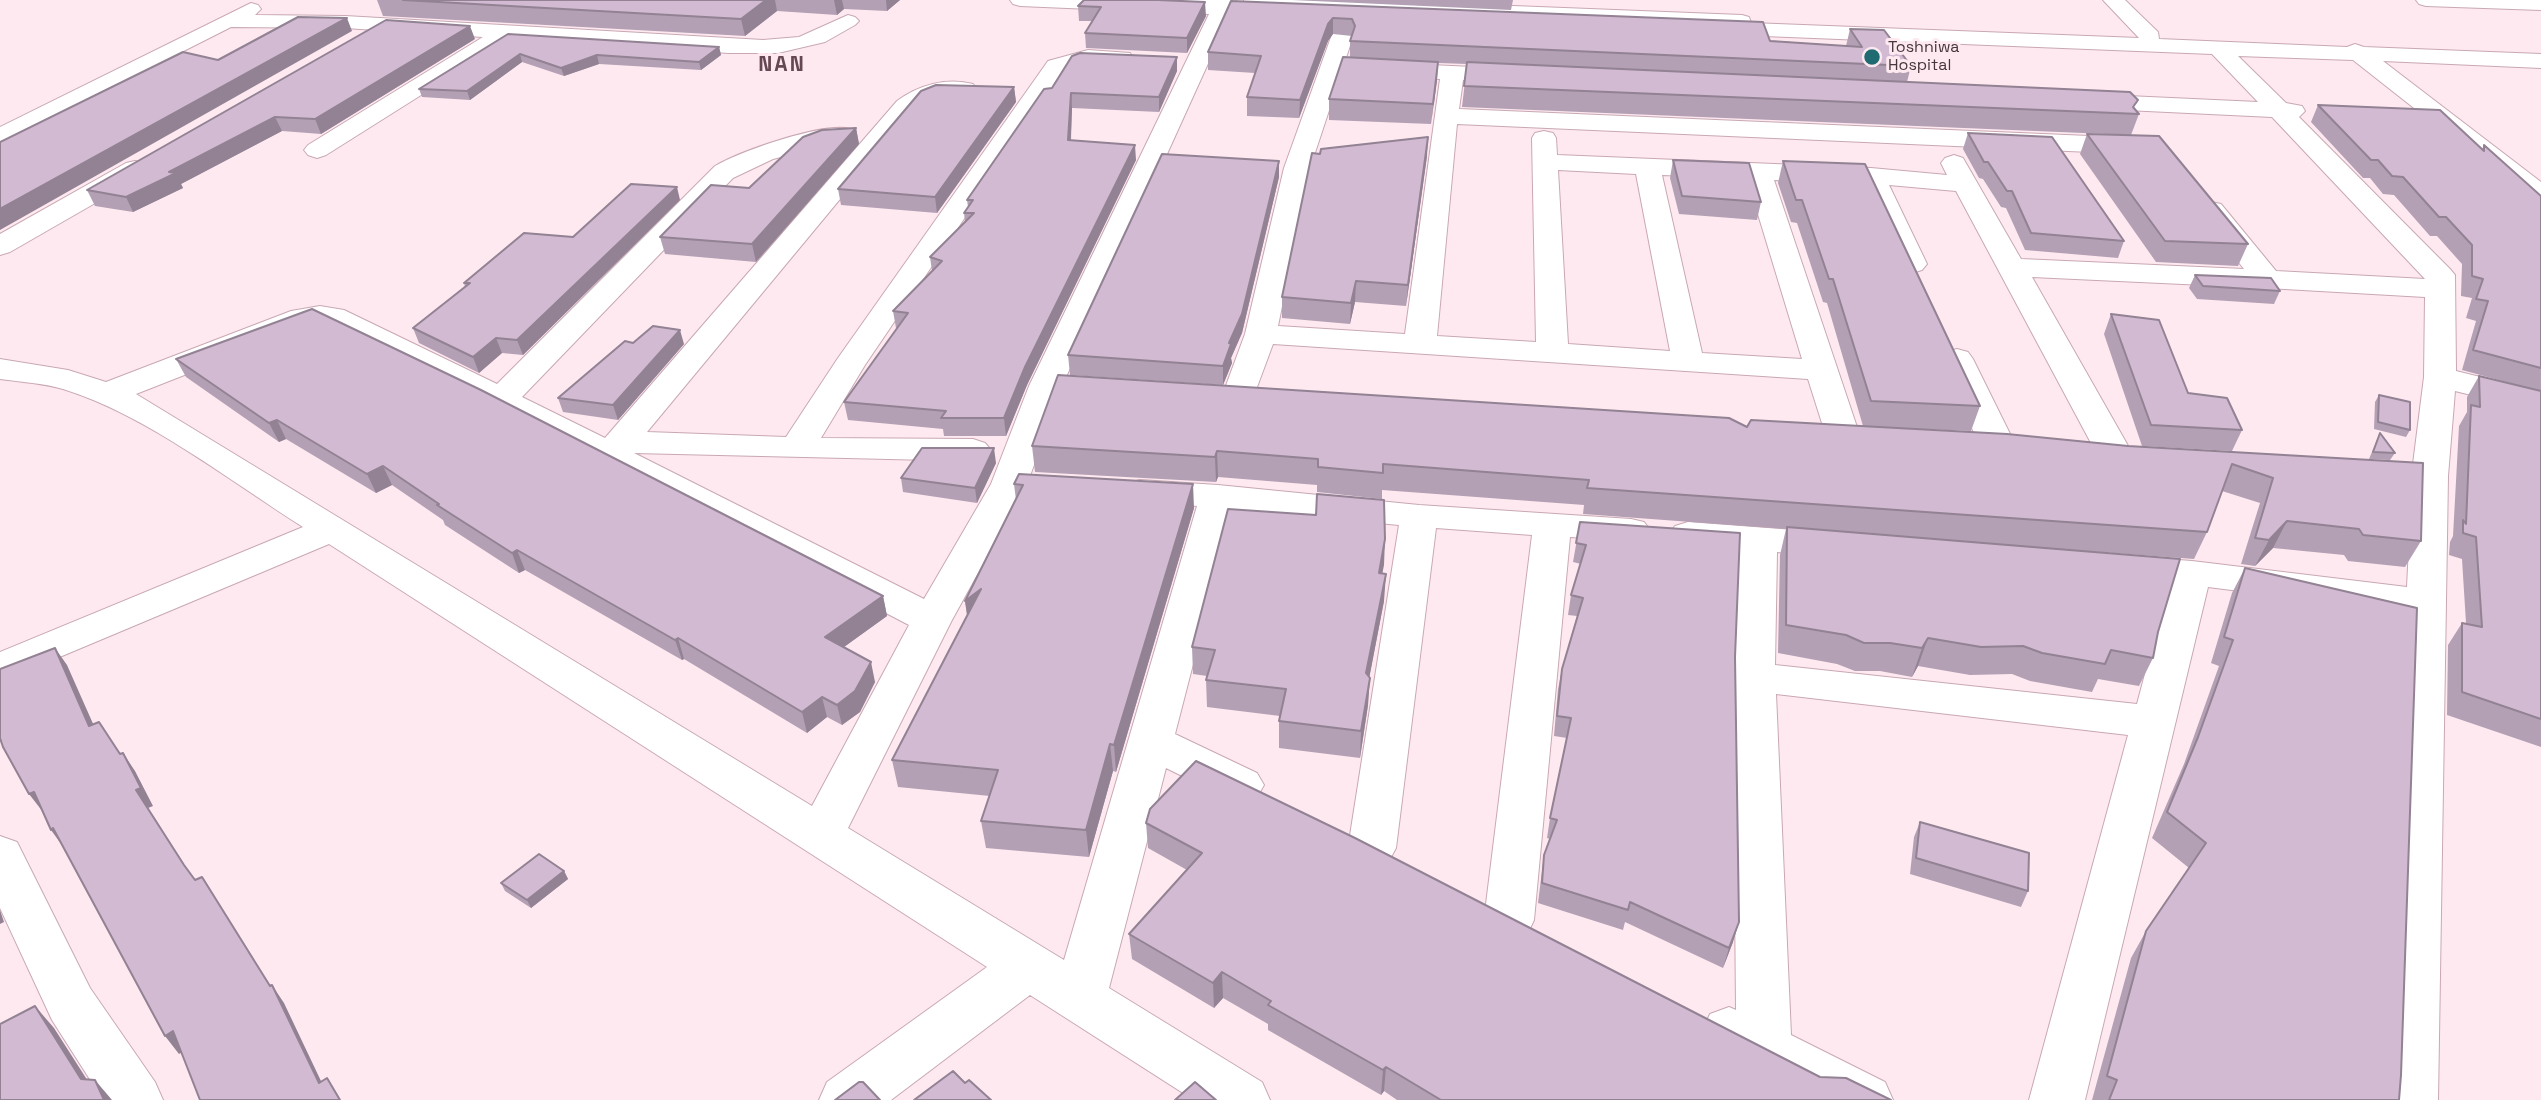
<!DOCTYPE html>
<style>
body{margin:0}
canvas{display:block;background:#fee9f0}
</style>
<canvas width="2541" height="1100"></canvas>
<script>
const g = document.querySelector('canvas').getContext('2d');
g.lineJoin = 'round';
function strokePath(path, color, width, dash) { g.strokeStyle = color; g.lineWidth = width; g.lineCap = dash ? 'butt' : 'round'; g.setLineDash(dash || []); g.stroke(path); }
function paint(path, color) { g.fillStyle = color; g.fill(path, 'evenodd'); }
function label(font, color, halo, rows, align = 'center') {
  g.font = font + ' "Space Grotesk",sans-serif'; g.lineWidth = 6; g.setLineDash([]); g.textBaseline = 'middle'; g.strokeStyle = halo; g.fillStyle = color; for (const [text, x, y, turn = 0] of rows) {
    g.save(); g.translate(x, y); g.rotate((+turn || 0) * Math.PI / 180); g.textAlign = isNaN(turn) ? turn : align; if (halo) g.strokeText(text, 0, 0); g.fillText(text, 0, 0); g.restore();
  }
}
const minor = new Path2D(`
 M1010,0h226l-1,3h9v-3h117l381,15 7,2 2,6 388,15 -36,-38h22l33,32 1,7 188,8 8,-3 9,3 177,7v14l-158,-7 158,121v21l-9,-2 -179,-141 -115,-4 48,47 16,3 3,5 -6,6 151,152 5,6 1,96 85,21v20l-86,-21 -7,85 -10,624h-56l23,-488 -197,-25 -123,513h-56l99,-365 -352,-41 15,341 94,47 8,18h-83l-100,-52 -8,-17 8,-17 19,-7 7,3 -3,-333 5,-128 -63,-7 -6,-8 6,-8 13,-4 146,11 14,4 5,8 -5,8 -14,4 -57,-5 -2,113 362,39 32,-120 -59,-7 -6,-9 6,-9 14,-3 68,5 215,26 5,-101 -53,-6 -5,-8 5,-8 13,-3 41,3 11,-87 1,-80 -158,-9 -11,-3 -9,2 -215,-10 103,181 -5,8 -13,3 -13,-3 -5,-8 -143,-267 -67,-6 38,79 -5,6 -10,3 -10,-3 -5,-6 -36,-81 -87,-3 87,259 -5,7 -12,3 -12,-3 -5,-7 -19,-60 -535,-35 -23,62 -12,3 -12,-3 -5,-7 24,-65 39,-166 56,-156 -51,-2 -2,5 -7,2 -50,-2 -164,362 53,6 5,7 -5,7 -12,3 -48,-3 -32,87 -75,136 -104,208 216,132 133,-454 -70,-7 -5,-8 5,-8 13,-3 78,5 201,20 212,14 13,3 6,8 -6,8 -13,3 -61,-4 -36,383 -7,15 -18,6 -18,-6 -7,-15 48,-385 -96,-7 -40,320 -7,13 -17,6 -17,-6 -7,-13 51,-323 -166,-16 -58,225 82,39 7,12 -7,12 -16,5 -16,-5 -59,-29 -57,220 153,94 8,18h-76l-164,-105 -139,105h-72l8,-18 160,-115 -658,-423 -329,138v-30l303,-125c-73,-46 -158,-113 -240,-138 -20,-6 -42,-7 -63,-10v-20l68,11 38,12 185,-71 29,-5 24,4 153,74 218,-218c26,-15 107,-44 136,-37l3,5 -3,5 -78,20 -40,19 -211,219 83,41 292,-337c21,-16 50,-24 76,-17l4,5 -4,5 -34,3 -26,14 -266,321 139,5 52,-79 210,-297 40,-11 42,3 3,5 -3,5 -50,2 -16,6 -199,294 -44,73 152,1 12,4 6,7 -6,7 -12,4 -339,-8 290,146 67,-115 38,-98 180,-372 -189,-8 -7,-2zM1361,12l344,14 1,7 8,1 498,20 46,48 -174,-8 -8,2 -4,5 4,5 8,2 188,9 153,162 -149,-8 -55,-67 -10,-2 -10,2 -4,6 47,59 -223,-10 -58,-101 -9,-3 -9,3 -4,5 6,12 -76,-7 -314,-13 -1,-17 -3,-5 -9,-2 -9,2 -3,5 4,204 -99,-6 20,-212 679,30 9,-3 4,-5 -4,-5 -9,-3 -677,-29 4,-29 53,3 8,-2 3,-5 -3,-5 -8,-2 -171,-8zM1341,74l99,5 -35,255 -127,-8 32,-158zM1558,170l78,4 34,177 -102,-7zM1662,175l85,3 55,181 -100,-6zM320,324l169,82 420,219 -97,181 -676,-412 173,-68z
 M2416,0h125v10l-115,-4 -7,-2z
 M251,3l7,2 3,4 -6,6 90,1 418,24 36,-3 49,-22 7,2 4,4 -4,4 -30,17 -47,11h-49l-219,-14 -184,116 -9,3 -9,-3 -4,-5 4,-5 175,-108 -138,-9 -114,-1 -231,117v-17z
 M135,161l9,2 4,6 -4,6 -134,77 -10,3v-21l126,-71z
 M1957,349l11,3 5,7 43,87 -6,7 -12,4 -12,-4 -6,-7 -39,-87 5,-7z
 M0,836l17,6 73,146 65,94 8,18h-60l-51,-80 -52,-112z`);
strokePath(minor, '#c9a8b3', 2);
paint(minor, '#fff');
paint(new Path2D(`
 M377,0h523l-13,11 -43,-2 -7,6 -60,-4 -32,25 -362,-20z
 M1084,0l122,16 -19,37 -101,-5 -1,-15 8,-12h-14l-1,-15z
 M1292,0h221l-2,10z
 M1231,1l615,45 4,-17 61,37 -4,16 228,27 4,5 -8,21 -669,-28 5,-43 -29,-1 -7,61 -102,-4v-21l21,-42v-16l2,-5 -19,-2 -5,7 -29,77 -52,-2v-19l8,-24 -47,-3v-18z
 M508,34l211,13 2,8 -20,15 -102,-6 -35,12 -42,-14 -52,38 -48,-3 -3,-8z
 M475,39l-154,95 -39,-3 -101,53 2,4 -50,24 -38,-6 -8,-16z
 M1177,57v14l-18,41 -87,-4 -1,33 65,19 -109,225 -21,51h-62l-1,-7 -95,-9 -4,-18 53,-73 -1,-1 -3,-17 39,-40 -2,-14 35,-35 -1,-9 4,-6 -1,-7 85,-112z
 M1014,87l2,15 -79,111 -96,-8 -3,-16z
 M2318,105l164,44 2,-4 57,51v551l-94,-32 1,-70 14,-22h4l-4,-64 -13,-4 1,-13 3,-6 6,-110 8,-14v-15l12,-21 53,13 -70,-19 14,-49 -10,-3 6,-20 -11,-2 1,-32 -25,-28h-7l-36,-41 -11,-1 -13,-16h-7l-52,-56z
 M856,128l3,16 -103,118 -91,-8 -5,-17z
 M1968,133l156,108 -6,17 -93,-8 -19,-42 -5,-1 -18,-28 -4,-1 -16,-29z
 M2087,134l161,110 -10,22 -82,-4 -76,-108z
 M1427,156l-21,150 -51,-4 -5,22 -68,-6v-21z
 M1673,160l88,42 -4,18 -78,-6 -9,-36z
 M1279,161v16l-37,156 -11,25 1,5 -9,22 -153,-10 -2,-20z
 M1783,161l197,245 -9,25 -76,-3 233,18 295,17 -2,78 -16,26 -57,-6 -4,-6 -71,-7 -18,18 -14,-2 19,-61 -38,-12 -15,41 -13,27 -161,-12 125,85 -5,26 -14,28 -41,-7 -6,13 -62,-11 -18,-7 -42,1 -52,-9 -6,11 -32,-6h-25l-18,-7 -59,-11 2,-98 6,-26 -203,-15 1,-9 -202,-15v9l-65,-7v-7l-99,-8 -2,5 -181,-10 -3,-26 715,-19 116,-1 -36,-123 -4,-1 -26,-79 -6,-1 -13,-39z
 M680,200l-157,155 -21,-2 -23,20 -60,-30 -6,-15 52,-41 -1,-4 109,-46z
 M2195,275l85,16 -6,13 -77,-5 -8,-11z
 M2111,314l77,79 54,37 -10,21 -90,-5 -38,-112z
 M633,343l51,1 -66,76 -55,-8 -5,-14z
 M176,359l707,237 4,20 -43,31 31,35 -15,30 -18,13 -15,-8 -20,16 -123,-74 -2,1 -157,-90 -6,3 -74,-48 -2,-5 -51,-35 -16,8 -90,-54 -7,3 -93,-65z
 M2379,395l31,35 -4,7 -32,-8 1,-27z
 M2380,433l15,20 -5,7 -21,-1z
 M996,463l-19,40 -74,-11 -2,-14z
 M1014,484l180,24 -78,264 -3,-1 -24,86 -103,-9 -5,-27 9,-25 -92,-9 -6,-27 75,-144 -2,-15 51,-101z
 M1580,522l155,135 -2,285 -10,26 -98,-46 -2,8 -85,-27 6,-48 6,-16 -3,-1 3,-20 17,-80 -13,-2 4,-47 4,-20 15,-53 -9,-1 3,-20 10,-31 -8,-2z
 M1385,539l-3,35 2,27 -15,77 -1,27 -8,53 -81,-10v-27l1,-5 -73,-9 -1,-27 1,-4 -14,-2 -1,-27z
 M2245,568l154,532h-307l39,-142 15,-27 43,-63 -37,-30 32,-74 35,-98 -8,-3 21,-70z
 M1920,822l108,69 -7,16 -111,-33 4,-37z
 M1146,823l674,254 71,23h-494l-13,-9 -3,4 -113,-65v-6l-45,-26 -9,10 -82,-49 -3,-25 58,-64 -39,-22z
 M564,871l4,8 -37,29 -26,-17 -4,-8z`), '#b4a0b5');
paint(new Path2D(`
 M766,0h9l2,11 -32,25 -4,-17z
 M834,0h8l2,9 -7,6z
 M886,0h14l-13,11z
 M1205,2l1,14 -19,37v-15z
 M347,18l5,13 -352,199v-21z
 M1333,18v16l-5,7 -29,77 1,-18 28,-76z
 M470,26l5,13 -154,95 -6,-15z
 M719,47l2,8 -20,15 -2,-8z
 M520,54l2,8 -52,38 -3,-9z
 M597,55l2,9 -35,12 -3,-8z
 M1177,57v14l-18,41v-15z
 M1438,62l-1,19 -6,43 2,-20z
 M1014,87l2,15 -79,111 -2,-16z
 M1071,93l1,15 -2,48 -2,-16z
 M275,117l7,14 -101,53 2,4 -50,24 -7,-15 43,-25z
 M856,128l3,16 -103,118 -4,-18z
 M1428,137l-1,19 -21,150 2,-21z
 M1135,145l1,15 -109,225 -21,51 -2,-18 21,-51z
 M1279,161v16l-37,156 -11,25 1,5 -9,22v-19z
 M677,187l3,13 -157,155 -6,-15z
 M1356,281l-1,21 -5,22 1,-21z
 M680,330l4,14 -66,76 -5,-15z
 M496,338l6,15 -23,20 -6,-16z
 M277,420l9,19 -7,3 -10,-19z
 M994,448l2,15 -19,40 -2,-15z
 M1217,451l1,26 -2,5 -1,-25z
 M383,466l9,19 -16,8 -9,-19z
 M1193,484l1,24 -78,264 -2,-27z
 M2287,521l-14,27 -18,18 14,-26z
 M1385,539l-1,26 -7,35 2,-27z
 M517,550l8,20 -6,3 -7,-20z
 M1386,574l-2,27 -19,99 1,-27z
 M981,589l-12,38 -4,-26z
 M883,596l4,20 -57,41 -5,-20z
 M678,638l6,21 -2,1 -7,-20z
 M1928,638l-10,28 -6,11 10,-29z
 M55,648l12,17 35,79 -13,-18z
 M871,662l4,20 -15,30 -18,13 -5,-20z
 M1370,678l-2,27 -8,53 1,-27z
 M822,697l5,20 -20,16 -5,-21z
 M1110,744l3,27 -24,86 -3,-27z
 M123,753l12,18 18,35 -5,2 48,75 -60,-93z
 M34,792l9,20 -14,-18z
 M53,828l11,20 -13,-18z
 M564,871l4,8 -37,29 -4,-8z
 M202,877l77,123 -7,-15 12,18 46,97 -11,-17 -49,-97z
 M0,910l4,12 -4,2z
 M1739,922l-6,20 -10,26 6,-20z
 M1222,972l1,26 -9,10 -1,-25z
 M35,1006l19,22 46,72 -19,-21z
 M173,1031l14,18 -8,5 -14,-18z
 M1386,1067l-2,24 -3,4 2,-25z
 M95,1080l17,20h-8z`), '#928293');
const building = new Path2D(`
 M403,0h363l-25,19z
 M1084,0h74l47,2 -18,36 -102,-5 16,-26 -23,-1z
 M1231,1l532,21 7,19 92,6 -12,-18 34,1 27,36 -561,-25 5,-15 -3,-7 -19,-1 -5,6 -28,76 -53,-3 14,-41 -53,-4z
 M298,17l49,1 -347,191v-67l183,-90 35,8z
 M386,20l84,6 -155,93 -40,-2 -106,55 7,1 -50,24 -39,-7z
 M508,34l211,13 -20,15 -102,-7 -36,13 -41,-14 -53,37 -48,-2z
 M1080,53l97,4 -18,40 -88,-4 -3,47 67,5 -110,222 -21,51h-63l5,-7 -102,-9 64,-89 -15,-2 49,-50 -12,-4 44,-44h-10l9,-13h-6l77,-111 8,-1 20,-32z
 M1343,57l95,5 -5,42 -104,-5z
 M1467,62l663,30 8,8 -5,7 6,7 -675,-28z
 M936,85l78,2 -79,110 -97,-8 83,-98z
 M2318,105l122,5 44,41v-6l57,51v172l-68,-18 15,-49 -12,-2 7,-20 -11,-3v-31l-26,-28h-7l-36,-40 -11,-1 -14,-16h-7z
 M856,128l-104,116 -92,-7 51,-52 38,3 54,-51 19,-7z
 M1968,133l84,4 72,104 -93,-8 -19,-42h-5l-19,-29h-4z
 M2087,134l72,2 89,108 -83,-3z
 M1428,137l-20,148 -52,-4 -5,22 -69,-6 30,-144 8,1 1,-5z
 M1162,154l117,7 -37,153 -13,29 2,1 -8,22 -155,-11z
 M1673,160l76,3 12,39 -79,-6z
 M1783,161l82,3 115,242 -109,-5 -38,-122h-4l-27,-79h-6z
 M631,184l46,3 -160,153 -21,-2 -23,19 -60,-29 57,-45h-6l60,-50 49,4z
 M2195,275l76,3 9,13 -77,-5z
 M312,309l169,81 402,206 -58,41 46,25 -16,29 -18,14 -15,-8 -20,15 -124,-74 -3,2 -158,-90 -5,3 -75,-48 2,-1 -56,-38 -16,8 -90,-54 -8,3 -93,-64z
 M2111,314l48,6 29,73 39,5 15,32 -91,-5z
 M653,326l27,4 -67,75 -55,-7 67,-57 8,2z
 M1058,375l671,43 18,9 4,-7 256,14 121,12 295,17 -2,78 -58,-6 -4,-6 -72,-8 -18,19 -14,-2 18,-60 -41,-14 -25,68 -620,-44 2,-8 -206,-16v9l-65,-6v-8l-101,-8 -2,6 -183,-11z
 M2479,376l62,15v328l-79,-27v-69l20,4 -6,-90 -13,-4v-13l3,4 5,-119 9,2z
 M2379,395l31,7v28l-32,-8z
 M2380,433l15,20 -22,-1z
 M922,448h72l-19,40 -74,-10z
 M1019,474l174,10 -79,261 -4,-1 -24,86 -105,-9 17,-51 -106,-10 89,-171 -16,12 58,-116 -9,-1z
 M1317,494l67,6 1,39 -6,34 7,1 -20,99 4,5 -9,53 -82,-10 7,-32 -80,-9 9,-30 -23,-3 36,-138 88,6z
 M1580,522l160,11 -5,124 4,265 -10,26 -99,-46 -2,8 -86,-27 2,-28 13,-35 -7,-2 21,-100 -14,-2 5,-47 21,-71 -12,-3 15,-50 -10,-2z
 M1787,527l393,32 -22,73 -5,26 -42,-8 -6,14 -63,-11 -19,-7 -42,1 -53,-9 -6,10 -32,-5h-26l-18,-8 -60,-10z
 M2245,568l172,40 -16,467 -2,25h-290l8,-20 -10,-4 39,-145 60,-88 -39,-31 31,-75 35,-97 -9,-3z
 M55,648l34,78 10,-4 21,32 3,-1 18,35 -5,2 48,75 11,15 7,-3 68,109 2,-1 47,98 8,-5 13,22h-140l-27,-69 -8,5 -112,-208 -2,2 -17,-38 -5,2 -26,-47 -3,-9v-69z
 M1196,761l159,77 465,239 26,1 45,22h-450l-55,-33 -3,3 -115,-65 3,-4 -49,-29 -9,11 -84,-49 73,-81 -56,-30 4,-14z
 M1920,822l109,31 -1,38 -112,-33z
 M539,854l25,17 -37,29 -26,-17z
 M35,1006l46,73 14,1 9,20h-104v-76z
 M953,1071l12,12 4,-3 22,20h-77z
 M859,1082h4l17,18h-45z
 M1195,1082l21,18h-41z`);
paint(building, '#d1bad2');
strokePath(building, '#928293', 2);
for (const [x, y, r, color] of [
 [1872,57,9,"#1f6b71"]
]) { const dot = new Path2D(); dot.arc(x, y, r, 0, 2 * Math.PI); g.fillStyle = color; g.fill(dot); strokePath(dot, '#fee9f0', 2.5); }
label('16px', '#45373c', '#fee9f0', [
 ["Toshniwa",1888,48],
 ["Hospital",1888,66]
], 'left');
g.letterSpacing = '2px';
label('bold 21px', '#654853', '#fee9f0', [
 ["NAN",782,65]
]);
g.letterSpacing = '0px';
</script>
